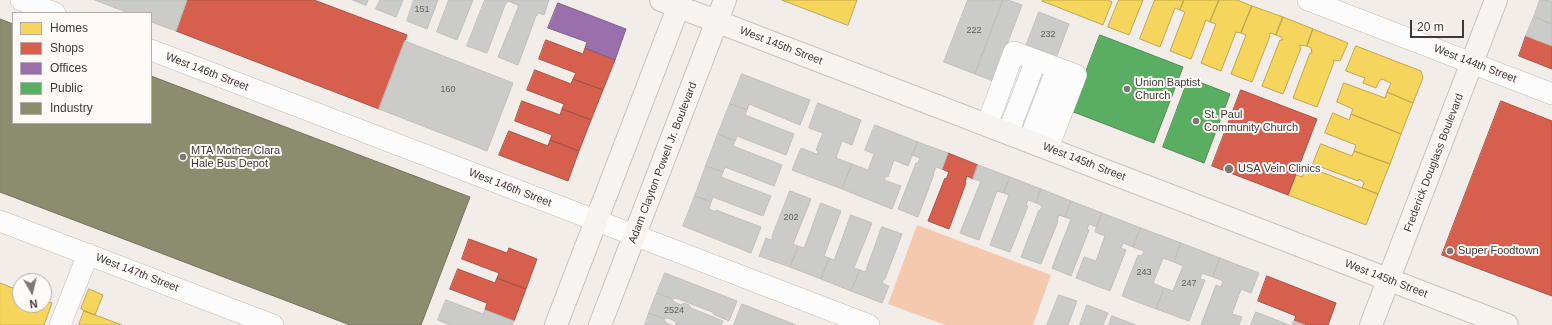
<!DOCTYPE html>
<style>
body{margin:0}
#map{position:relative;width:1552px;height:325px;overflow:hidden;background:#f3ede9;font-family:Arial,sans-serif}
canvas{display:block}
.legend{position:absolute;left:12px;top:12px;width:140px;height:112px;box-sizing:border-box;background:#fffaf8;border:1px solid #b2adab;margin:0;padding:5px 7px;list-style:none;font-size:12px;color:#3e3937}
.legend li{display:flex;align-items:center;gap:8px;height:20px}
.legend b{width:20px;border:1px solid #b2adab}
.north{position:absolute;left:12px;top:273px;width:40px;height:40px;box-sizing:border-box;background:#fffaf8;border:1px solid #b2adab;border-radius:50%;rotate:172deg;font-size:11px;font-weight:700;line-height:16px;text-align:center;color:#3e3937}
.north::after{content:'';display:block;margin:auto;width:14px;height:18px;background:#7d7875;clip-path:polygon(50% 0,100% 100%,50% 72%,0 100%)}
.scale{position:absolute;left:1410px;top:20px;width:54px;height:18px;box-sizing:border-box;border:2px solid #3e3937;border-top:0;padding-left:5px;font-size:12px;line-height:14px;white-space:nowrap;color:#3e3937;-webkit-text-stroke:3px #fffaf8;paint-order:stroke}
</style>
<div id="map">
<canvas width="1552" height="325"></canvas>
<ul class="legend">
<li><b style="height:11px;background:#f6d55c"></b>Homes</li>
<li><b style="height:11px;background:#d6604d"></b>Shops</li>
<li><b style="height:11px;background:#9970ab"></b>Offices</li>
<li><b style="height:11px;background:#5aae61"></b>Public</li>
<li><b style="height:11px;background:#8c8c6e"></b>Industry</li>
</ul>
<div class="north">N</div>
<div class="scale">20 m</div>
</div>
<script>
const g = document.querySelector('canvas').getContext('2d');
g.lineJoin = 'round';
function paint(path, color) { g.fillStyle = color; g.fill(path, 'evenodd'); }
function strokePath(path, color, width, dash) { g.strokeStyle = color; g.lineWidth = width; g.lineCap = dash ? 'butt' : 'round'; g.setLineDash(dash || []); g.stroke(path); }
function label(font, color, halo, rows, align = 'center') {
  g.font = font + ' Arial,sans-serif'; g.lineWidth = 4; g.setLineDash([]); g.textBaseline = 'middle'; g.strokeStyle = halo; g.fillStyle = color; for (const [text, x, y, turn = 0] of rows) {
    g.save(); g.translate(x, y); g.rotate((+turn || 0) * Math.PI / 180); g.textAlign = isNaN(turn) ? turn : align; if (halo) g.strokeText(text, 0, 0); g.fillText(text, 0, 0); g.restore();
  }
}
paint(new Path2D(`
 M917,225l134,50 -18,50h-88l-57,-21z`), '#f4c9ae');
const homes = new Path2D(`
 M782,0h75l-9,25z
 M1043,0h64l5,2 -9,23 -61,-24z
 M1119,0h24l-14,35 -21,-8z
 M1155,0h29l-4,10 -5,-2 -15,39 -20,-8z
 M1184,0h35l-9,22 -4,-2 -15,39 -21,-8 15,-39 -5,-2z
 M1219,0h18l15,6 -11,27 -5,-1 -15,39 -20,-8 15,-39 -6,-2z
 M1252,6l31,11 -7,18 -5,-2 -2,1 1,2 -18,46 -21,-8 15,-39 -5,-2z
 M1283,17l30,12 -6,17 -8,-1 2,3 -18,46 -21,-8 18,-46h3l-2,-3 -5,-2z
 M1313,29l35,14 -8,18 -7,-1 1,2 -17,45 -24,-9 17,-45h2l-1,-5 -4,-2z
 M1356,46l65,25 2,7 -10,25 -26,-11 4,-9 -9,-4 -3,2 -3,7 -13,-5 2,-5 -19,-7z
 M1344,83l41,15 2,-6 26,11 -12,31 -50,-20 2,-5 -16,-7z
 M1333,113l16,7 2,-6 50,20 -11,30 -36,-13 2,-6 -31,-12z
 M1321,144l31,12 2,-5 36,13 -12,30 -16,-6 2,-5 -2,-2 -3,-2 -1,2 -45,-17z
 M1306,166l72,28 -12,31 -78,-30 8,-20 6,2z
 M0,283l20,8v14h24v-5l8,3 -8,22h-44z
 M89,289l14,6 -8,20 -14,-6z
 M84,311l11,4 27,10h-43z`);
paint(homes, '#f6d55c');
strokePath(homes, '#bfa651', 1);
const shops = new Path2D(`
 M187,0h127l93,35 -28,74 -203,-78z
 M1526,36l26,10v23l-33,-13z
 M546,40l37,14 2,-6 30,12 -12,30 -30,-11 3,-6 -37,-14z
 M535,70l36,14 2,-5 30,11 -12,30 -29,-11 2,-5 -37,-14z
 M1241,90l76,29 -29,76 -76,-29z
 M522,101l38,14 2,-6 29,11 -12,31 -29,-11 2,-5 -37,-14z
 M1501,101l51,20v175l-110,-41z
 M509,131l39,15 2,-6 29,11 -11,30 -69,-26z
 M948,153l30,12 -5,14 -6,-3 -2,6 1,1 -17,46 -21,-8 17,-43 1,1 3,-7 -7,-3z
 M469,239l38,14 2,-5 28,11 -11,30 -29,-11 2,-5 -37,-14z
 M458,269l37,14 2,-5 29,11 -12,32 -29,-11 2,-7 -37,-14z
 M1267,276l69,27 -8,22h-23l-11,-4 2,-5 -38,-15z`);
paint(shops, '#d6604d');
strokePath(shops, '#a85446', 1);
const offices = new Path2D(`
 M558,3l68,26 -11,31 -30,-12 2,-6 -39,-14z`);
paint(offices, '#9970ab');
strokePath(offices, '#7e6088', 1);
const public = new Path2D(`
 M1100,35l83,32 -29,76 -83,-32z
 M1189,78l41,16 -26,69 -41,-16z`);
paint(public, '#5aae61');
strokePath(public, '#528b54', 1);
const industry = new Path2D(`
 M0,19l13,5v99h138v-47l319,121 -49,128h-71l-350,-133z`);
paint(industry, '#8c8c6e');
strokePath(industry, '#75735e', 1);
const building = new Path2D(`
 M95,0h92l-11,31 -25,-9v-9h-22z
 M353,0h15l-2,5z
 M380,0h23l-7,17 -20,-8z
 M414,0h24l-11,29 -20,-8z
 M449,0h24l-16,40 -20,-8z
 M485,0h29l-1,3 -5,-2 -3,4 -18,48 -20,-7z
 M514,0h35l-5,15 -5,-2 -3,3 -18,49 -20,-8 20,-49v-3l-5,-2z
 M968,0h35l-28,74 -31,-12z
 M1003,0h5l14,5 -29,76 -18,-7z
 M1540,0l12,1v23l-18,-7z
 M1039,12l30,12 -13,34 -30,-12z
 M1534,17l18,7v22l-26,-10z
 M405,41l108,42 -26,68 -108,-42z
 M742,74l68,26 -10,25 -51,-21 -2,6 -17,-6z
 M818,103l43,17 -9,25 -10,-4 -6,17 16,6 -10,25 -50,-19 9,-22 16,6 1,-3 -2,-1 7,-17 -14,-5z
 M730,104l17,6 -2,5 49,19 -8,21 -49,-19 -2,5 -17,-7z
 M875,125l43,17 -10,24 -14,-6 -6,17 -2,-1 -2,4 17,6 -9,23 -50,-20 10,-25 16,6 6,-16 -9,-4z
 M718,134l17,7 -2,5 49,19 -8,21 -49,-19 -2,5 -17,-6z
 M918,142l30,11 -6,16 -6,-2 -3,7h1l-16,43 -20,-8 18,-46h2l2,-5 -8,-3z
 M978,165l32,12 -6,16 -7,-2 -18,49 -19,-7 21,-52 -8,-2z
 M706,166l17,6 -2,5 50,19 -8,20 -50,-19 -2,5 -16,-6z
 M1010,177l31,12 -5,14 -8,-3 -2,5 2,1 -18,46 -20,-7 19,-50 -5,-2z
 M1041,189l30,12 -6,16 -6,-2 -2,6h1l-17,43 -20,-7 18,-47 1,1 2,-5 -6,-3z
 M790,191l21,8 -18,45 5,2 -8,21 -31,-11 7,-18 5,2 2,-1 -1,-2z
 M695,196l16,6 -2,7 7,3v-2l45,17 -10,26 -68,-27z
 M1071,201l31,12 -5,14 -8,-3 -2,5 2,1 -18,46 -19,-8 19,-49 -6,-2z
 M821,203l20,8 -17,45 5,2 -8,21 -31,-12 8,-21 6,2z
 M1102,213l39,15 -8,19 -10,-4 -2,5 5,2 -16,41 -34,-13 8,-21 12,4 9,-25 -10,-4z
 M851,215l21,8 -18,45 6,2 -9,21 -30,-12 8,-21 5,2z
 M882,227l20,7 -17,45 -3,2 2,3 5,2 -7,17 -31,-12 9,-21 5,2z
 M1141,228l40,15 -7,19 -11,-4 -10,25 11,5 -8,21 -34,-13 16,-41 4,1 2,-5 -11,-4z
 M1181,243l39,15 -7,19 -11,-4 -2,6 5,1 -16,41 -33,-12 8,-21 9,3 10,-25 -9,-4z
 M1220,258l39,15 -8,20 -10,-4 -9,25 10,3 -3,8h-38l15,-40 5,2 2,-6 -10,-4z
 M665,273l72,28 -8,20 -14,-6 -3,-3 -36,-14 -4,1 -15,-6z
 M657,293l15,6 2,3 7,3 3,-2 5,2 2,3 32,13 -2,4h-42l-3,-1 -1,-3 -7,-3 -4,1 -15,-6z
 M1059,295l18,6 -9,24h-21z
 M446,300l37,14 2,-4 29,11 -2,4h-62l-12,-5z
 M742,304l54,21h-62z
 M1087,305l21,8 -5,12h-23z
 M1256,312l33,13h-38z
 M649,313l15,6 2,4 5,2h-26z
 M1112,316l24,9h-27z
 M1294,321l11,4h-13z`);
paint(building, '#cbcbca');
strokePath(building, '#bfbfbe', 1);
const minor = new Path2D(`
 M21,0l34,13
 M1308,0l244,94
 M151,50l718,275
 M987,125l27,-73 62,23 -28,73
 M1008,133l28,-73
 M1029,141l28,-73
 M0,221l273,104
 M60,325l28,-71`);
const major = new Path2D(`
 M661,0l846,325
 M556,325l125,-325
 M600,325l125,-325
 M1371,325l125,-325`);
strokePath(minor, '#c0bcb9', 22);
strokePath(major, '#c9c0ba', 24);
strokePath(minor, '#fdfcfc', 21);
strokePath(major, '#f7f3f0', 22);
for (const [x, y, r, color] of [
 [1127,89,4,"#7d7875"],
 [1196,121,4,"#7d7875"],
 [183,157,4,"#7d7875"],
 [1229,169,5,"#7d7875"],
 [1450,251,4,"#7d7875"]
]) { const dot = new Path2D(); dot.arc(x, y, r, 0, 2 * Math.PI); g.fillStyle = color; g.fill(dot); strokePath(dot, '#fffaf8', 1.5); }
label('9px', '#615e5c', null, [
 ["151",422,10],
 ["222",974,31],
 ["232",1048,35],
 ["160",448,90],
 ["202",791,218],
 ["243",1144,273],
 ["247",1189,284],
 ["2524",674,311]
]);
label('11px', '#3e3937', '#fffaf8', [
 ["West 145th Street",781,46,21],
 ["West 144th Street",1475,64,21],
 ["West 146th Street",207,72,21],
 ["West 145th Street",1084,162,21],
 ["Adam Clayton Powell Jr. Boulevard",663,163,-69],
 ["Frederick Douglass Boulevard",1434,163,-69],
 ["West 146th Street",510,188,21],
 ["West 147th Street",137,273,21],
 ["West 145th Street",1386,279,21]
]);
label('11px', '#3e3937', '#fffaf8', [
 ["Union Baptist",1135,83],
 ["Church",1135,96],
 ["St. Paul",1204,115],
 ["Community Church",1204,128],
 ["MTA Mother Clara",191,151],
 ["Hale Bus Depot",191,164],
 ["USA Vein Clinics",1238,169],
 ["Super Foodtown",1458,251]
], 'left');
</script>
